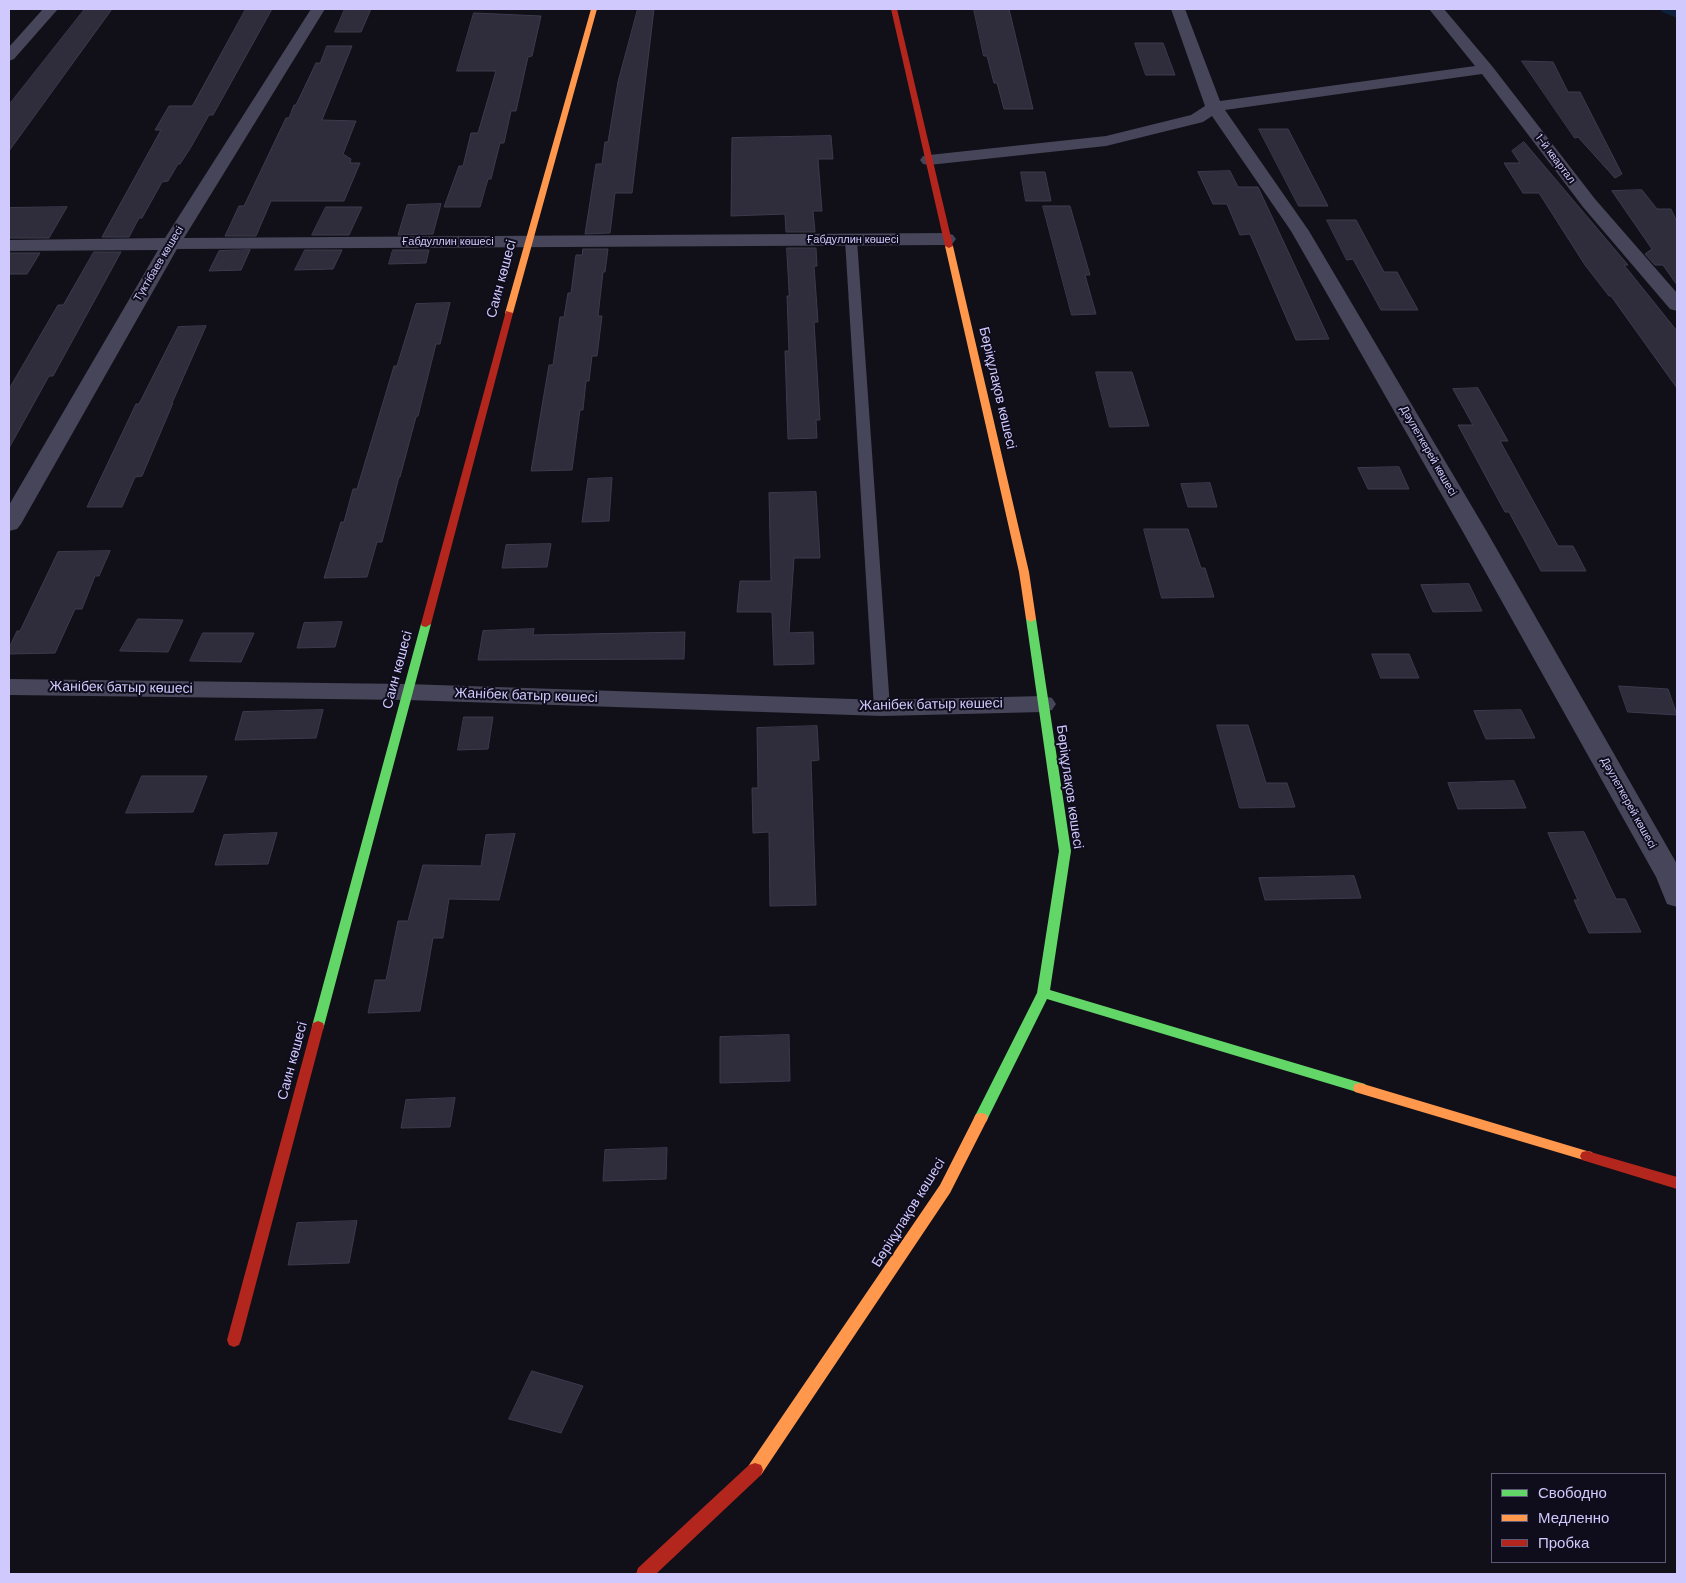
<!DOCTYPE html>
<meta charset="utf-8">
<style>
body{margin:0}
#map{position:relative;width:1686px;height:1583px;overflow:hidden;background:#111018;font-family:"DM Sans",sans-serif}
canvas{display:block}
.frame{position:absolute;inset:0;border:10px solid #d0c9fd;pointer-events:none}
.legend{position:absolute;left:1491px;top:1473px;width:175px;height:90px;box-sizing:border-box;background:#0f0c1c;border:1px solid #5c5876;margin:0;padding:6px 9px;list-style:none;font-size:15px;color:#d0c9fd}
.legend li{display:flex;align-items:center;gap:10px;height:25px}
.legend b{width:25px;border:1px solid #5c5876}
</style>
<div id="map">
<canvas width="1686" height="1583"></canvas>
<div class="frame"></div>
<ul class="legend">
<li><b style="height:6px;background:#63d668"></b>Свободно</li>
<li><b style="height:6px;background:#ff974d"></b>Медленно</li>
<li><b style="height:6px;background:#b3261e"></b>Пробка</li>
</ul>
</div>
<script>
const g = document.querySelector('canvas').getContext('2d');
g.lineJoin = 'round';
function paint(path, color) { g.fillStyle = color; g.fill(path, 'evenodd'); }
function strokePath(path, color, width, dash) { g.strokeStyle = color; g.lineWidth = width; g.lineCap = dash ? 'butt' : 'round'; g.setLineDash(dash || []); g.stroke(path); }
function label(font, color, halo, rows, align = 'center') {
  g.font = font + ' "DM Sans",sans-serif'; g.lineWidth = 4; g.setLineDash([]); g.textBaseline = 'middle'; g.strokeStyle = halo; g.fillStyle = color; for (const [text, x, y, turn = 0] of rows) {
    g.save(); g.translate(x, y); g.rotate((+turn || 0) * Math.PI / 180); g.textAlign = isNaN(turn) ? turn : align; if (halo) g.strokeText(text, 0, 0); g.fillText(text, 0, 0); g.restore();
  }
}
paint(new Path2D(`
 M1660,9h17v9l-15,-6z`), '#0d1f3b');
const building = new Path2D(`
 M85,9h27l-103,142v-46z
 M246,9h26l-59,106h-4l-18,32 -11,17h-2l-10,17 -6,1 -20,36h-3l-10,19h-27l59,-107h-6l14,-24h23z
 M345,9h26l-10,23h-26z
 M638,9h16l-22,184h-17l-5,40 -25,1 11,-70h6l3,-22h3l10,-60z
 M974,9h35l24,100h-29l-7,-26h-3l-7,-27h-3z
 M474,13l67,3 -9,40 -4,1 -12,54h-5l-7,32h-4l-9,36h-3l-8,28h-36l15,-41h4l8,-33h7l18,-62h-39z
 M1135,43h28l12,32h-29z
 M327,46h25l-30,74 34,1 -13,33 8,5 -1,4h10l-16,38h-73l-15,35h-31l14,-30h5l42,-88h3l5,-13h2l20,-42h4z
 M1522,61l31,1 15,30h12l42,82 -7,4 -37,-41 -3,1z
 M1259,129h29l40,77h-29z
 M831,136l2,23h-15l4,52h-9l2,21h-29l-1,-18 -54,2 1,-78z
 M1524,142l104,123h-4l53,66v57l-66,-92h-2l-24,-31 -46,-72h-16l-19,-30h16l-8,-12z
 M1230,171l8,16h20l71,152 -33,1 -46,-106 -10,1 -13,-31h-14l-15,-32z
 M1021,172h24l6,29h-25z
 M1642,190l15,19h14l6,13v63l-14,-20h-8l-10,-11 7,-5 -40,-58z
 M441,204l-8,30 -35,1 9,-30z
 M1043,206h27l20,69h-5l11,39 -24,1z
 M67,207l-18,31h-40v-30z
 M326,207h36l-13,28h-37z
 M1327,220h29l28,52h13l21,38h-37l-28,-51 -6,1z
 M787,248h29l1,18h-3l4,56h-4l6,98h-4l1,18 -29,1 -3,-88h4l-2,-55h2z
 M583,249h25l-3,23h-2l-5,44h4l-5,40h-5l-3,25h-3l-3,29h-3l-8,60 -41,1 18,-106h4l7,-48h4l4,-24h3l5,-38h6z
 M250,250l-9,20 -32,1 10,-20z
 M305,250h37l-9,19 -38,1z
 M393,250h36l-3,13 -37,1z
 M94,252h27l-68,124h-4l-40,72v-59l49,-84h5z
 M9,253h31l-13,21h-18z
 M450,303l-10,41h-4l-18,72 -2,1 -16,60h-1l-17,65h-5l-10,35 -43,1 17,-56h3l9,-33h4l37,-123h3l19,-62z
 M206,326l-34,77h1l-31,73 -7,1 -13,30h-35l49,-103h3l39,-77z
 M1096,372h36l17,54 -39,1z
 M1478,388l30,53h-8l58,105h15l13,25h-45l-32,-59h-4l-47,-87h15l-20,-36z
 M1399,467l10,22h-41l-10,-21z
 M612,478l-3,43 -27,1 6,-43z
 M1210,483l7,24h-29l-7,-23z
 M816,492l4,66h-26l-5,75 24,-1 1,32 -40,1 -2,-53h-35l3,-31h31l-2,-88z
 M1144,529h44l13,39h4l9,29 -52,1z
 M551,544l-4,23 -45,1 4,-23z
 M110,551l-11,25h-4l-13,33h-7l-20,44 -46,1v-6l8,-17h3l38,-79z
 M1469,584l13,27 -49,1 -12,-27z
 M138,619l45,1 -15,32 -48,-1z
 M342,622l-7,25 -38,1 7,-25z
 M534,629l-1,6 152,-3 -1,27 -206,1 5,-29z
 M203,633h51l-13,29 -51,-1z
 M1372,654h37l10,24h-38z
 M1619,686l49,3 9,26 -49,-3z
 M323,710l-7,28 -81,2 8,-28z
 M1521,710l14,28 -49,1 -12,-28z
 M464,717h29l-5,32 -30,1z
 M1217,725h31l18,58h21l8,24 -55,1z
 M817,726l2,34 -8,1 5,144 -46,1 -1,-74 -16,1 -1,-45h6l-1,-60z
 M142,776h65l-14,36 -67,1z
 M1514,781l12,27 -68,1 -10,-26z
 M1584,832l32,67h9l16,33 -52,1 -15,-33h4l-30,-67z
 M277,833l-9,31 -53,1 9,-30z
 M515,834l-16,66 -50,-1 -6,39h-10l-13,73 -52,2 7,-33h11l12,-59h10l15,-56 58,1 5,-31z
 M1354,876l7,22 -96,2 -6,-22z
 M789,1035l1,46 -70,2v-46z
 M455,1098l-5,29 -49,1 5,-28z
 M667,1148l-1,31 -63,2 2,-31z
 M357,1221l-8,42 -61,2 9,-42z
 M532,1371l51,15 -22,47 -52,-14z`);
paint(building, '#2f2c3c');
strokePath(building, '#3c3a4d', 1);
paint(new Path2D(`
 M851,236l6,4 33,468 -2,4 -6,1 -6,-1 -2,-4 -29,-468z`), '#464559');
paint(new Path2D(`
 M43,9h15l-44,50 -5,2v-14z
 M311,9h14l-141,229 763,-5 6,2 3,4 -3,4 -6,2 -770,4 -156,275 -4,5 -8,2v-26l149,-255 -149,1v-11l156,-2z
 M1171,9h14l35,92 255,-35 -46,-57h15l48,57 103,133 82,94v18l-7,-2 -87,-102 -101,-133 -257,36 84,121 178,301 190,332v43l-10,-3 -11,-27 -193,-345 -172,-301 -79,-115 -9,6 -97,24 -177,19 -6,-1 -3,-4 3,-4 6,-1 177,-19 85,-21 14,-9z
 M9,679l398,5 475,16 161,-4 9,2 4,6 -4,6 -9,2 -161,4 -475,-16 -398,-5z`), '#464559');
paint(new Path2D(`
 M1031,616l5,3 35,232 -21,139 315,94 2,4 -2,4 -5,1 -313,-94 -61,123 -5,1 -5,-1 -2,-4 63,-125 22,-142 -33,-232z
 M426,621l5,3 -107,402 -1,3 -5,2 -5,-2 -1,-3 109,-402z`), '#63d668');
paint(new Path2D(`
 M591,9h6l-84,304 -7,2 -1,-2z
 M946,244l7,2 76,326 7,47 -5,3 -5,-3 -7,-47 -74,-326z
 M1360,1083l227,68 5,1 2,4 -2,4 -5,1 -232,-69 -2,-4 2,-4z
 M981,1113l5,1 2,4 -38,75 -189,282 -6,2 -6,-2 -2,-5 2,-5 191,-280 36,-71z`), '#ff974d');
paint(new Path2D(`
 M891,9h6l56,237 -4,2 -4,-2z
 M506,311l7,2 -82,311 -5,3 -4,-1 -1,-2z
 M318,1021l5,2 1,3 -83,314 -2,5 -5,2 -5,-2 -2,-5 85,-314 1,-3z
 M1587,1151l90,26v12l-95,-29 -2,-4 2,-4z
 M755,1463l6,2 2,5 -2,5 -105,99h-20l2,-6 111,-103z`), '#b3261e');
label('11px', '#d0c9fd', '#0f0c1c', [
 ["1-й квартал",1555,159,53],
 ["Ғабдуллин көшесі",853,240],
 ["Ғабдуллин көшесі",448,242],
 ["Түктібаев көшесі",159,264,-59],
 ["Дәулеткерей көшесі",1428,451,60],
 ["Дәулеткерей көшесі",1628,803,61]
]);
label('14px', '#d0c9fd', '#0f0c1c', [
 ["Саин көшесі",502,279,-75],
 ["Бөріқұлақов көшесі",997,388,77],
 ["Саин көшесі",398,670,-75],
 ["Жанібек батыр көшесі",121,688,1],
 ["Жанібек батыр көшесі",526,696,2],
 ["Жанібек батыр көшесі",931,705,-1],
 ["Бөріқұлақов көшесі",1069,787,82],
 ["Саин көшесі",293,1061,-75],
 ["Бөріқұлақов көшесі",909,1213,-58]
]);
</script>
